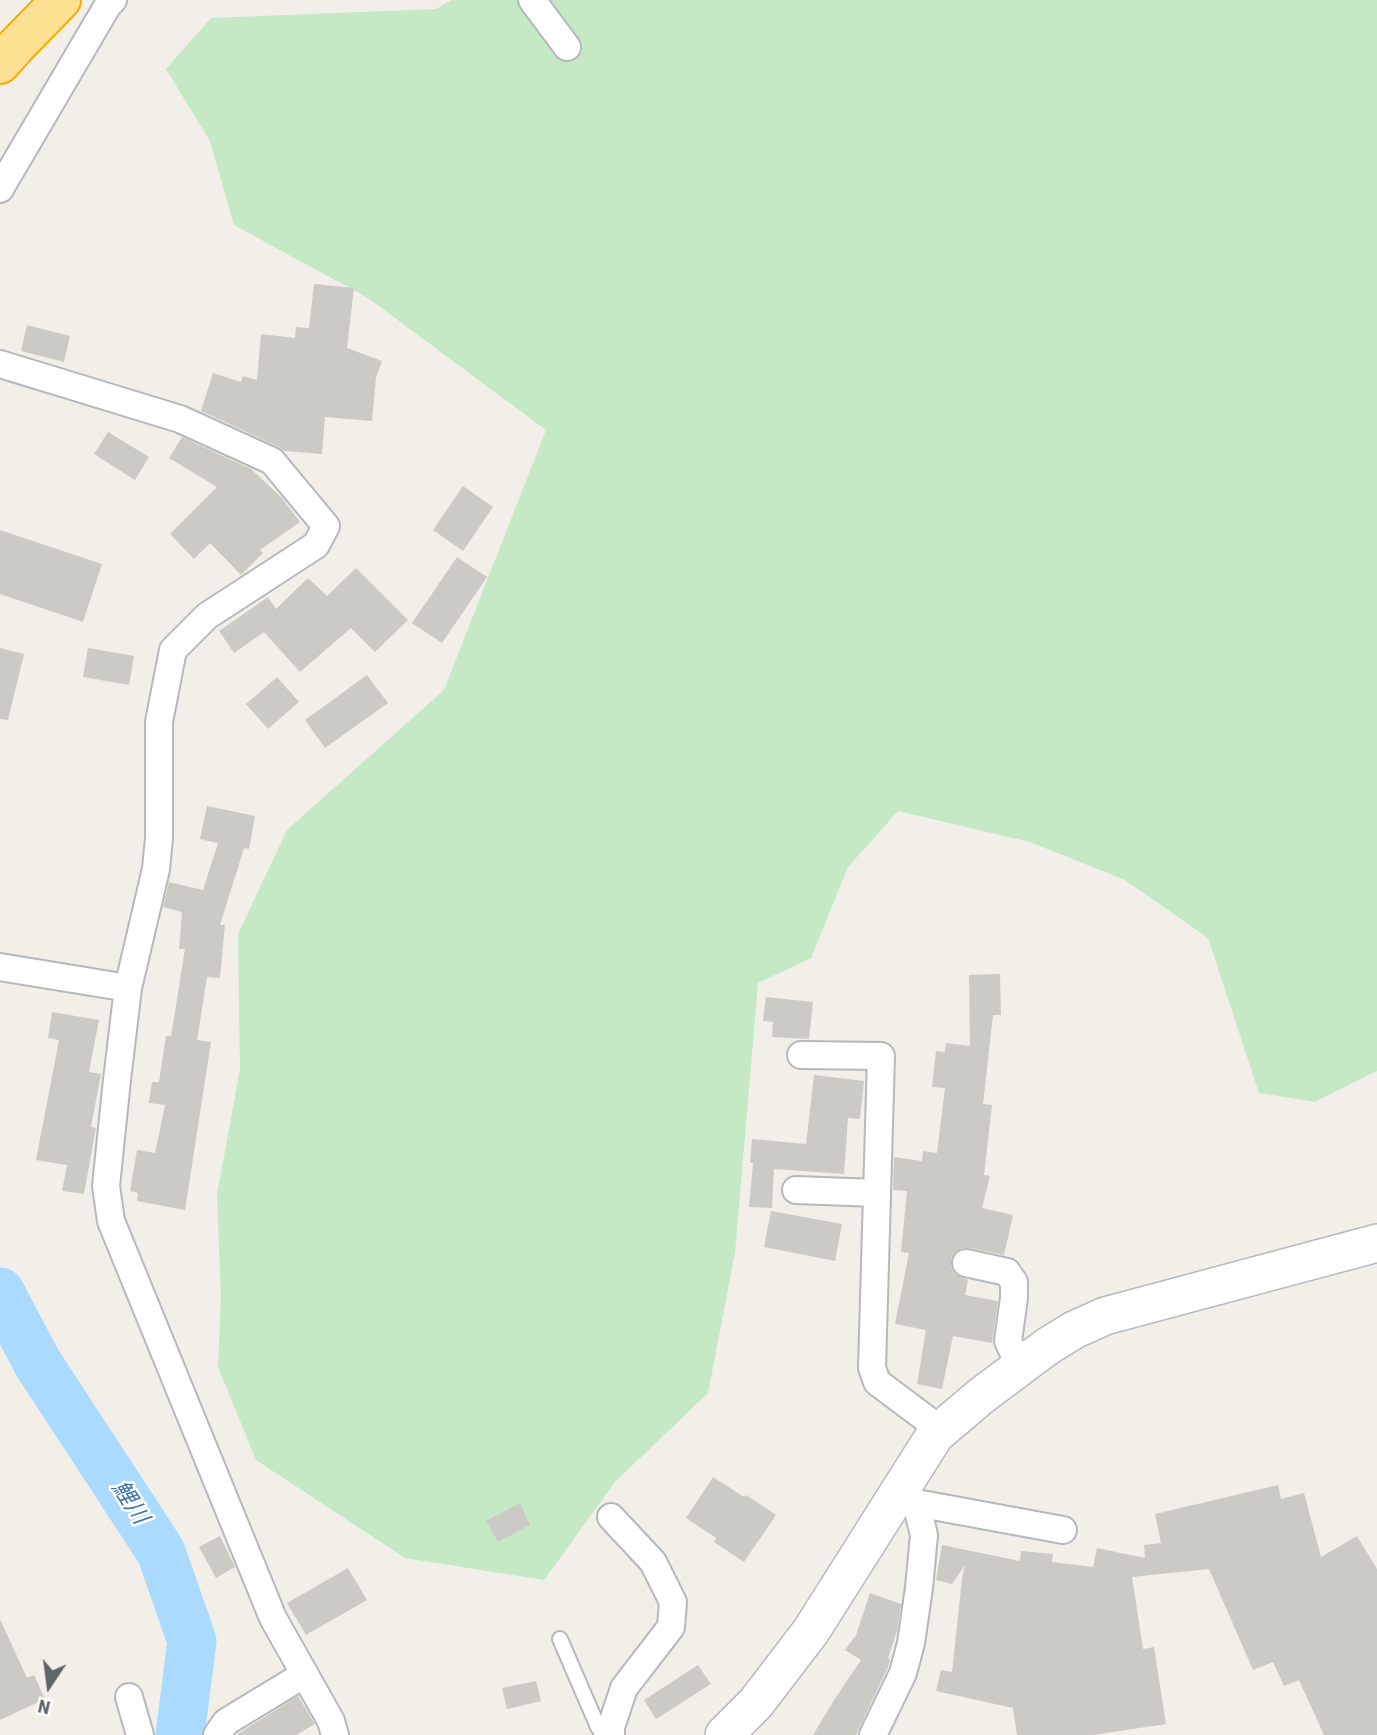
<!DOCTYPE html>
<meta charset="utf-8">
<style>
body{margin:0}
#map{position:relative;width:1377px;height:1735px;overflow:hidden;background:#f1efe8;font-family:"Roboto Condensed",sans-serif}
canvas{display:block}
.north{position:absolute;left:14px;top:1651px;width:70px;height:70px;-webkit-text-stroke:5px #fff;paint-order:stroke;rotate:193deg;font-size:19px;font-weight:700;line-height:28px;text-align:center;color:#5f6368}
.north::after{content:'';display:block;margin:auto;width:24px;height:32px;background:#5f6368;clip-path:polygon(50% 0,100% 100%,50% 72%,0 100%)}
</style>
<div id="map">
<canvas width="1377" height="1735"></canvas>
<div class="north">N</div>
</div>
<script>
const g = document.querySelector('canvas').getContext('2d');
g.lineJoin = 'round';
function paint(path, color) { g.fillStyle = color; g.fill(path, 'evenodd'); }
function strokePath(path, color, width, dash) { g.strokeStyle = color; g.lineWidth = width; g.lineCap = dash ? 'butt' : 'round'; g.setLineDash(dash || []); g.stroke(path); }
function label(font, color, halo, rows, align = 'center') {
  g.font = font + ' "Roboto Condensed","Noto Sans JP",sans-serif'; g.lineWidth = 5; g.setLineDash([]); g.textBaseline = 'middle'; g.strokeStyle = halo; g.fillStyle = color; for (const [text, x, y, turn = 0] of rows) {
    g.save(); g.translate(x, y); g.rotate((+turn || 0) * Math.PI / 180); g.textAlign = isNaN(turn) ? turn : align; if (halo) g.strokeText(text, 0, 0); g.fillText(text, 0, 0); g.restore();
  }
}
paint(new Path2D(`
 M452,0h925v1071l-62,31 -56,-9 -51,-155 -83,-58 -95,-38 -132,-31 -50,56 -37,91 -53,25 -23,270 -27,140 -93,89 -71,98 -139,-22 -149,-98 -38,-93 3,-71 -4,-101 23,-126 -2,-135 49,-104 157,-140 102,-260 -178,-132 -134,-73 -24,-84 -44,-72 45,-51 225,-9z`), '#c5e8c5');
strokePath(new Path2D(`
 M0,1292l37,70 124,190 31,89 -12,94`), '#aadaff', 49);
paint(new Path2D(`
 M314,284l40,4 -7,60 35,13 -6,17 -4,43 -47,-4 -3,37 -38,-3 -5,-4 -78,-36 12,-38 28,9 2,-6 14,4 4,-46 34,4 1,-11 13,1z
 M27,325l43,11 -6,26 -43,-11z
 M108,432l41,25 -14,23 -41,-26z
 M182,437l69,32 31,29 18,24 -40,28 3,3 -22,22 -31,-32 -16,16 -24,-25 47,-47 -48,-29z
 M463,486l30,21 -30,44 -30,-21z
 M0,530l102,34 -19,58 -83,-28z
 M457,557l30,20 -45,66 -30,-20z
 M356,568l52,52 -33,32 -24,-24 -51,44 -36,-40 -30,21 -15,-22 49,-34 8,12 32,-31 19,18z
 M0,648l24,6 -16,66 -8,-1z
 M88,648l46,8 -5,29 -46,-8z
 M367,675l21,28 -63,45 -20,-28z
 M277,677l22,25 -31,27 -22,-25z
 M207,806l48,10 -6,33 -5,-1 -24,77h5l-5,53 -13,-1 -10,63 14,2 -26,168 -48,-9 1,-8 -8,-2 7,-41 18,3 10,-48 -16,-2 3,-21h7l7,-46h5l14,-87h-6l3,-37 -19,-5 6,-25 34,8 15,-47 -18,-4z
 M1000,974l1,41h-8l-10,89 9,1 -8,70 6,1 -8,32 31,7 -9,40 -35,-7h-7l-7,4 -4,7v8l4,7 13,6 -3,15 33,6 -6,42 -39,-7 -11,53 -25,-5 9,-54 -31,-6 14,-71 -8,-1 6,-61 -14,-1 1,-33 28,4 1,-10 14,2 8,-65 -13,-1 4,-36 9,1 1,-9 24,3 -1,-71z
 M766,997l47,5 -4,37 -37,-2 1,-15 -10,-1z
 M52,1012l47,8 -10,52 12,2 -10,53 5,1 -12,66 -22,-3 5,-26 -31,-5 23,-120 -11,-2z
 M814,1075l50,6 -4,38 -12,-1 -4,56 -70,-5 -2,39 -23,-1 4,-44h-3l2,-24 54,5z
 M771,1211l71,13 -7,37 -71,-14z
 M713,1477l31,20 2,-2 30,20 -32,47 -30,-20 2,-4 -30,-20z
 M1278,1485l3,14 23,-6 17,64 36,-21 20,33v166h-53l-25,-55 -15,6 -11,-24 -20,8 -44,-101 -77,8 11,72 11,-2 12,77 -73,11h-76l-4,-27 -77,-17 5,-21 11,2 10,-93 3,-14 -13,19 -16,-4 6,-35 78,16 1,-10 32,3 -1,8 41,5 4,-19 48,10 -1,-13 17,-2 -6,-29z
 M520,1503l10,22 -32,17 -12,-21z
 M220,1536l15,31 -19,11 -17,-31z
 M348,1568l19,32 -61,35 -19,-32z
 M870,1593l31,11 -4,27 -9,27 2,2 -2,7 -32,68h-43l23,-38 25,-37 -16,-10 11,-15z
 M0,1619l27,59 7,-3 11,24 -45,21z
 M698,1665l13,19 -55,35 -12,-19z
 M536,1681l5,20 -34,8 -5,-21z
 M298,1696l17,28 -19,11h-60z`), '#cccac5');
const lane = new Path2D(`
 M560,1639l38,88 5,8`);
const street = new Path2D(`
 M532,0l35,47
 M0,189l108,-184 5,-5
 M0,364l180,55 92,42 54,65 -10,19 -109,71 -34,34 -14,72v116l-3,31 -28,119 -11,92 -11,106 5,35 162,397 58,103 4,14
 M0,967l128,21
 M801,1055l80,1 -9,312 5,14 64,48
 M796,1190l81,3
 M966,1263l41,9 7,10v16l-6,43 12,25
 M916,1503l147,27
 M611,1517l42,45 20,40 -2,25 -47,61 -13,39v8
 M129,1697l11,38
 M217,1735l9,-13 79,-48
 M873,1735l30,-62 8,-30 8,-55 5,-53 -8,-32 -14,-17`);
const secondary = new Path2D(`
 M724,1735l32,-32 55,-72 124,-196 46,-39 67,-50 26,-16 31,-14 272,-73`);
const highway = new Path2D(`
 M0,64l17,-19 44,-45`);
strokePath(lane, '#b5b8bc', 18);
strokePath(street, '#b5b8bc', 30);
strokePath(secondary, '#b6babf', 40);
strokePath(highway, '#f9ab00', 42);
strokePath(lane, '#fff', 14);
strokePath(street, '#fff', 26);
strokePath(secondary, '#fff', 37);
strokePath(highway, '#fde293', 38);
label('italic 23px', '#4174aa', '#fff', [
 ["鯉川",129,1503,57]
]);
</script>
